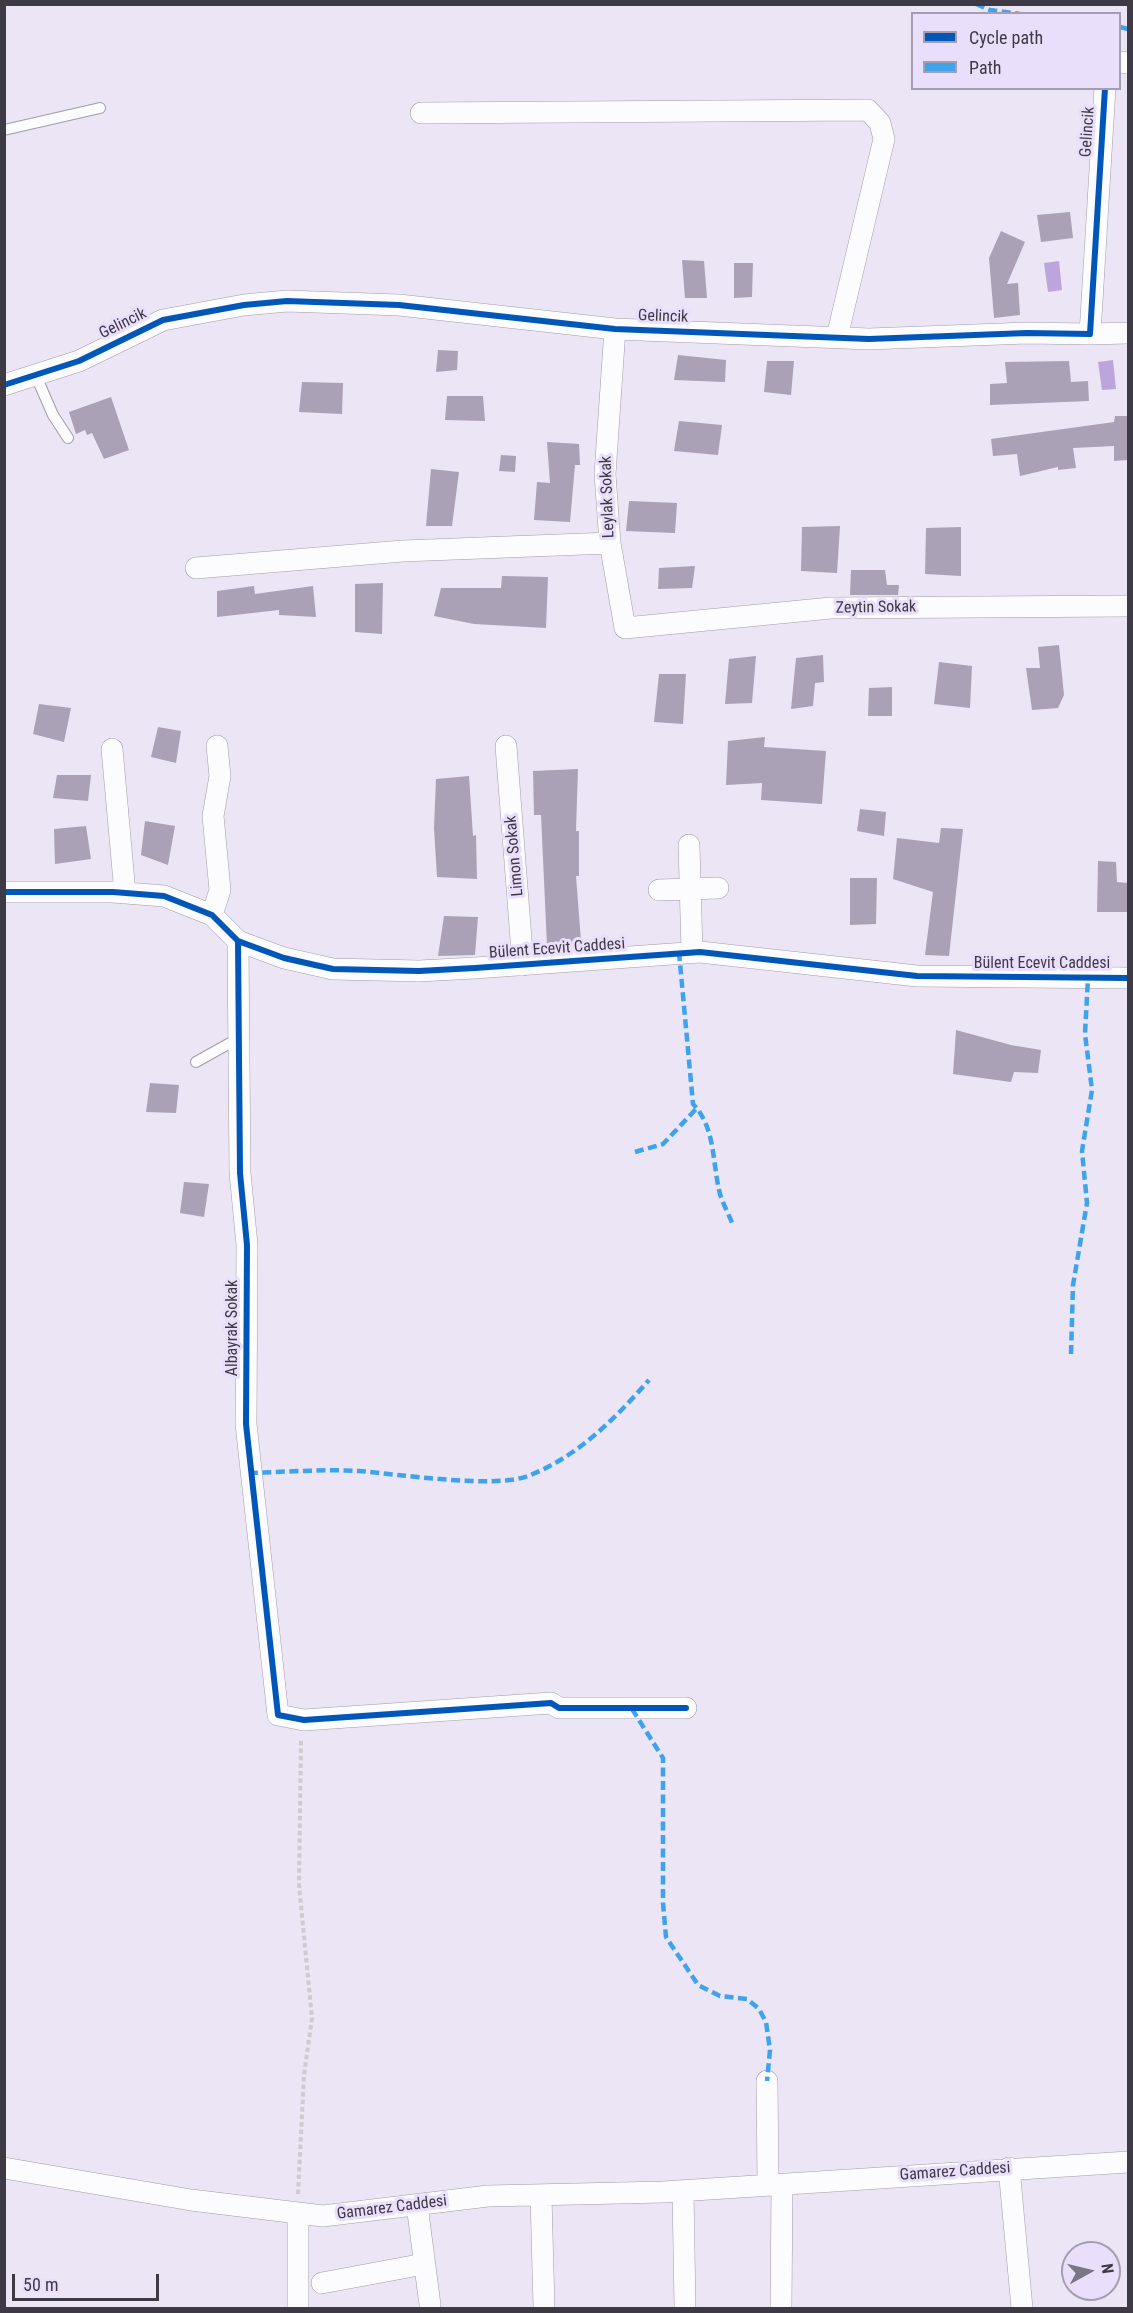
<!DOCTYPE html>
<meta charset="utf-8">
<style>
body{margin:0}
#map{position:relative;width:1133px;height:2313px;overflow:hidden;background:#ebe5f5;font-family:"Roboto Condensed",sans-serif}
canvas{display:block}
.frame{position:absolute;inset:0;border:6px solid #3e3a45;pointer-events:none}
.legend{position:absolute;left:911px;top:12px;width:210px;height:78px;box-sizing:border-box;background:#eadffb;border:2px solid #a59db2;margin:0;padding:8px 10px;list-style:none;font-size:18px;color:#3e3a45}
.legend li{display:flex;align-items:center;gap:12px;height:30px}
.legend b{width:30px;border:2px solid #a59db2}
.north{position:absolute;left:1061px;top:2241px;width:60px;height:60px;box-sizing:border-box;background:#eadffb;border:2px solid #a59db2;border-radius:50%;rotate:82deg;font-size:16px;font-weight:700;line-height:24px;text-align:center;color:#3e3a45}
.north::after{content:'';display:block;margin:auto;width:21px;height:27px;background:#7b7683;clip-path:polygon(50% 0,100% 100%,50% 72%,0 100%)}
.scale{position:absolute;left:12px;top:2274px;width:147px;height:27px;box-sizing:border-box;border:3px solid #3e3a45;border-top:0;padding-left:8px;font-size:18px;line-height:21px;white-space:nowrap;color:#3e3a45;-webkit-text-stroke:4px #eadffb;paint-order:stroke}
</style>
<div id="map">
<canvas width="1133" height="2313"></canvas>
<div class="frame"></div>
<ul class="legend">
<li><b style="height:8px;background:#0057b8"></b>Cycle path</li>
<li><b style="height:8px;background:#3fa3ec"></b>Path</li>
</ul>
<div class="north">N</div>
<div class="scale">50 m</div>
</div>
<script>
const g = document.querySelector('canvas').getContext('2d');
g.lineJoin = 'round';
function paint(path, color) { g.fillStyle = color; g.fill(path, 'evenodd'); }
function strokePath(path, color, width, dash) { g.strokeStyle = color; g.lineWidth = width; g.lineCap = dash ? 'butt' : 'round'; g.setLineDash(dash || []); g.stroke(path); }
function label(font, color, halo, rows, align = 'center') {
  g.font = font + ' "Roboto Condensed",sans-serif'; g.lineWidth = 6; g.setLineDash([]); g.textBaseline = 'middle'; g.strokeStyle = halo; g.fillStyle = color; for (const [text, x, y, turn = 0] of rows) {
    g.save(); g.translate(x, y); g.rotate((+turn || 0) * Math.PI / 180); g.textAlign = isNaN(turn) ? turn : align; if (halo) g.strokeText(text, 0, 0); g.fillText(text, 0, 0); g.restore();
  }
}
paint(new Path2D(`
 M1059,261l3,29 -14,2 -4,-29z
 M1113,360l3,29 -14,1 -4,-28z`), '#bca5dd');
paint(new Path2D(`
 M1070,212l3,26 -32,4 -4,-27z
 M1001,231l24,11 -18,42 11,-1 2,32 -26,3 -5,-60z
 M682,260l22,1 3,37h-22z
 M734,263h19l-1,34 -18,1z
 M438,350l20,1 -1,19 -21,2z
 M678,355l48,5 -1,22 -51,-2z
 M767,361h27l-3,34 -27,-3z
 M1069,361l2,21 17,-1 1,20 -99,4v-21l17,-1 -2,-21z
 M302,382l41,1 -1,31 -43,-2z
 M447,396h36l2,25 -40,-1z
 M111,397l18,53 -25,9 -12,-26 -5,2 -2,-5 -9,4 -7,-22z
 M1115,416h13v44l-14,1v-15l-41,2 3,20 -18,2v-3l-38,9 -3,-22 -24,2 -2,-17 123,-17z
 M679,421l43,4 -4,30 -44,-4z
 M547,442l32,2 1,21h-5l-5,57 -36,-2 3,-38 13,1z
 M501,455l15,1 -1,16 -16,-1z
 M431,469l28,3 -7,54h-26z
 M629,501l48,2 -2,30 -49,-2z
 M840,526l-3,47 -36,-2 1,-44z
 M961,527v49l-36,-2 1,-46z
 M695,566l-3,22 -34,1 1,-21z
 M851,570h34l2,15h12l-1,10h-48z
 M502,576l46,1 -2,51 -72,-4 -40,-8 7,-28h60z
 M383,583l-1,51 -27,-2v-48z
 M254,586l1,8 58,-8 3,31 -37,-2v-5l-62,7v-26z
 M1059,645l5,50 -6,13 -26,2 -6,-42h14l-2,-21z
 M823,655l1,27 -9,1 -2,23 -22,3 5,-51z
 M756,656l-4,47 -27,1 4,-45z
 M939,662l33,4 -2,42 -36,-4z
 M659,674h27l-3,50 -29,-2z
 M892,687v29h-24l1,-28z
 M39,704l32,4 -7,34 -31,-8z
 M158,727l23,4 -5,32 -25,-6z
 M765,737l-1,10 62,4 -4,53 -61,-4 1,-17 -36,2 2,-44z
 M578,769l-2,62h3v45h-3l5,65 -34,5 -6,-131h-7l-1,-44z
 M57,775h34l-3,26 -35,-3z
 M469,776l4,60 3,-1 1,44 -40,-2 -3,-49 2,-49z
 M860,809l26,3 -2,24 -27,-5z
 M145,821l30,5 -7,39 -27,-10z
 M86,826l5,33 -36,5 -1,-35z
 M941,828l22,1 -14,127 -24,-1 8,-63 -40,-13 4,-41 42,5z
 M1098,861l18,1 1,20 11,1v29h-31z
 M850,878h27l-1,46 -26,1z
 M444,916l34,1 -3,38 -37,1z
 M956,1030l55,15 30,5 -3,23 -24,-1 -3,10 -58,-8z
 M150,1083l29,2 -3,28 -30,-1z
 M184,1182l25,2 -5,33 -24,-4z`), '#aaa1b6');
const service = new Path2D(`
 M4,130l96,-22
 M36,376l17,39 15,23
 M196,1062l43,-24`);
const minor = new Path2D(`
 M1120,62l8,1
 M421,113l447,-3 12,13 4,16 -47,198
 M615,329l-10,145 5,69 15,85 206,-20 297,-2
 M1090,334l38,-1
 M4,385l75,-24 84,-41 81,-15 43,-4 112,4 216,24 254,10 158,-6 63,1 15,-246
 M196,568l207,-17 207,-8
 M506,746l17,219
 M112,749l13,144
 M689,845l3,107
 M659,890l59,-2
 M4,892h109l51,4 48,19 26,26 46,17 49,11 86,2 56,-3 225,-16 217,24 211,2
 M212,915l8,-25 -7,-74 7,-40 -3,-30
 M238,941l2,232 7,72 -1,179 32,291 26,5 247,-17 8,5h127
 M767,2081l1,104
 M4,2168l187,32 132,16 165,-20 175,-4 465,-30
 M1009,2168l13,140
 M683,2191l2,117
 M541,2196l3,112
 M417,2205l13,100
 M298,2214v94
 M322,2283l102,-19
 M781,2308l1,-124`);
strokePath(service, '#a19ca8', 12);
strokePath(minor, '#a19ca8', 22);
strokePath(new Path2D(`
 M298,2194l6,-119 8,-57 -13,-133 2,-147`), '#cdcbd0', 4, [4.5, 3]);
strokePath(service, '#fcfbfe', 10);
strokePath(minor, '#fcfbfe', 21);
strokePath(new Path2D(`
 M976,4l14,6 30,4
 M1120,27l8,2
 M679,952l14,152c23,24 19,59 27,90 3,10 9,21 13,31
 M635,1152l28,-8 34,-36
 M1071,1354l2,-69 14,-82 -5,-52 10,-61 -7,-56 3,-56
 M249,1473c36,-1 74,-4 110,-2 39,3 135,18 169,5 49,-19 87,-57 121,-96
 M632,1709l31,49v145l3,34 32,48 22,11 27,3 12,10 7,13 4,28 -3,31`), '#3fa3ec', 4.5, [9, 4.5]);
strokePath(new Path2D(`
 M4,385l75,-24 84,-41 81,-15 43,-4 112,4 216,24 254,10 158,-6 63,1 15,-246
 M4,892h109l51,4 48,19 26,26 46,17 49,11 86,2 56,-3 225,-16 217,24 211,2
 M238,941l2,232 7,72 -1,179 32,291 26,5 247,-17 8,5h127`), '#0057b8', 6);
label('16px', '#3e3a45', '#eadffb', [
 ["Gelincik",1088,132,-86],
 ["Gelincik",663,317,2],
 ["Gelincik",123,324,-26],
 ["Leylak Sokak",608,497,-92],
 ["Zeytin Sokak",876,608,-1],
 ["Limon Sokak",515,856,-95],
 ["Bülent Ecevit Caddesi",557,949,-4],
 ["Bülent Ecevit Caddesi",1042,964],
 ["Albayrak Sokak",233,1328,-90],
 ["Gamarez Caddesi",955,2172,-4],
 ["Gamarez Caddesi",392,2208,-7]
]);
</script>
